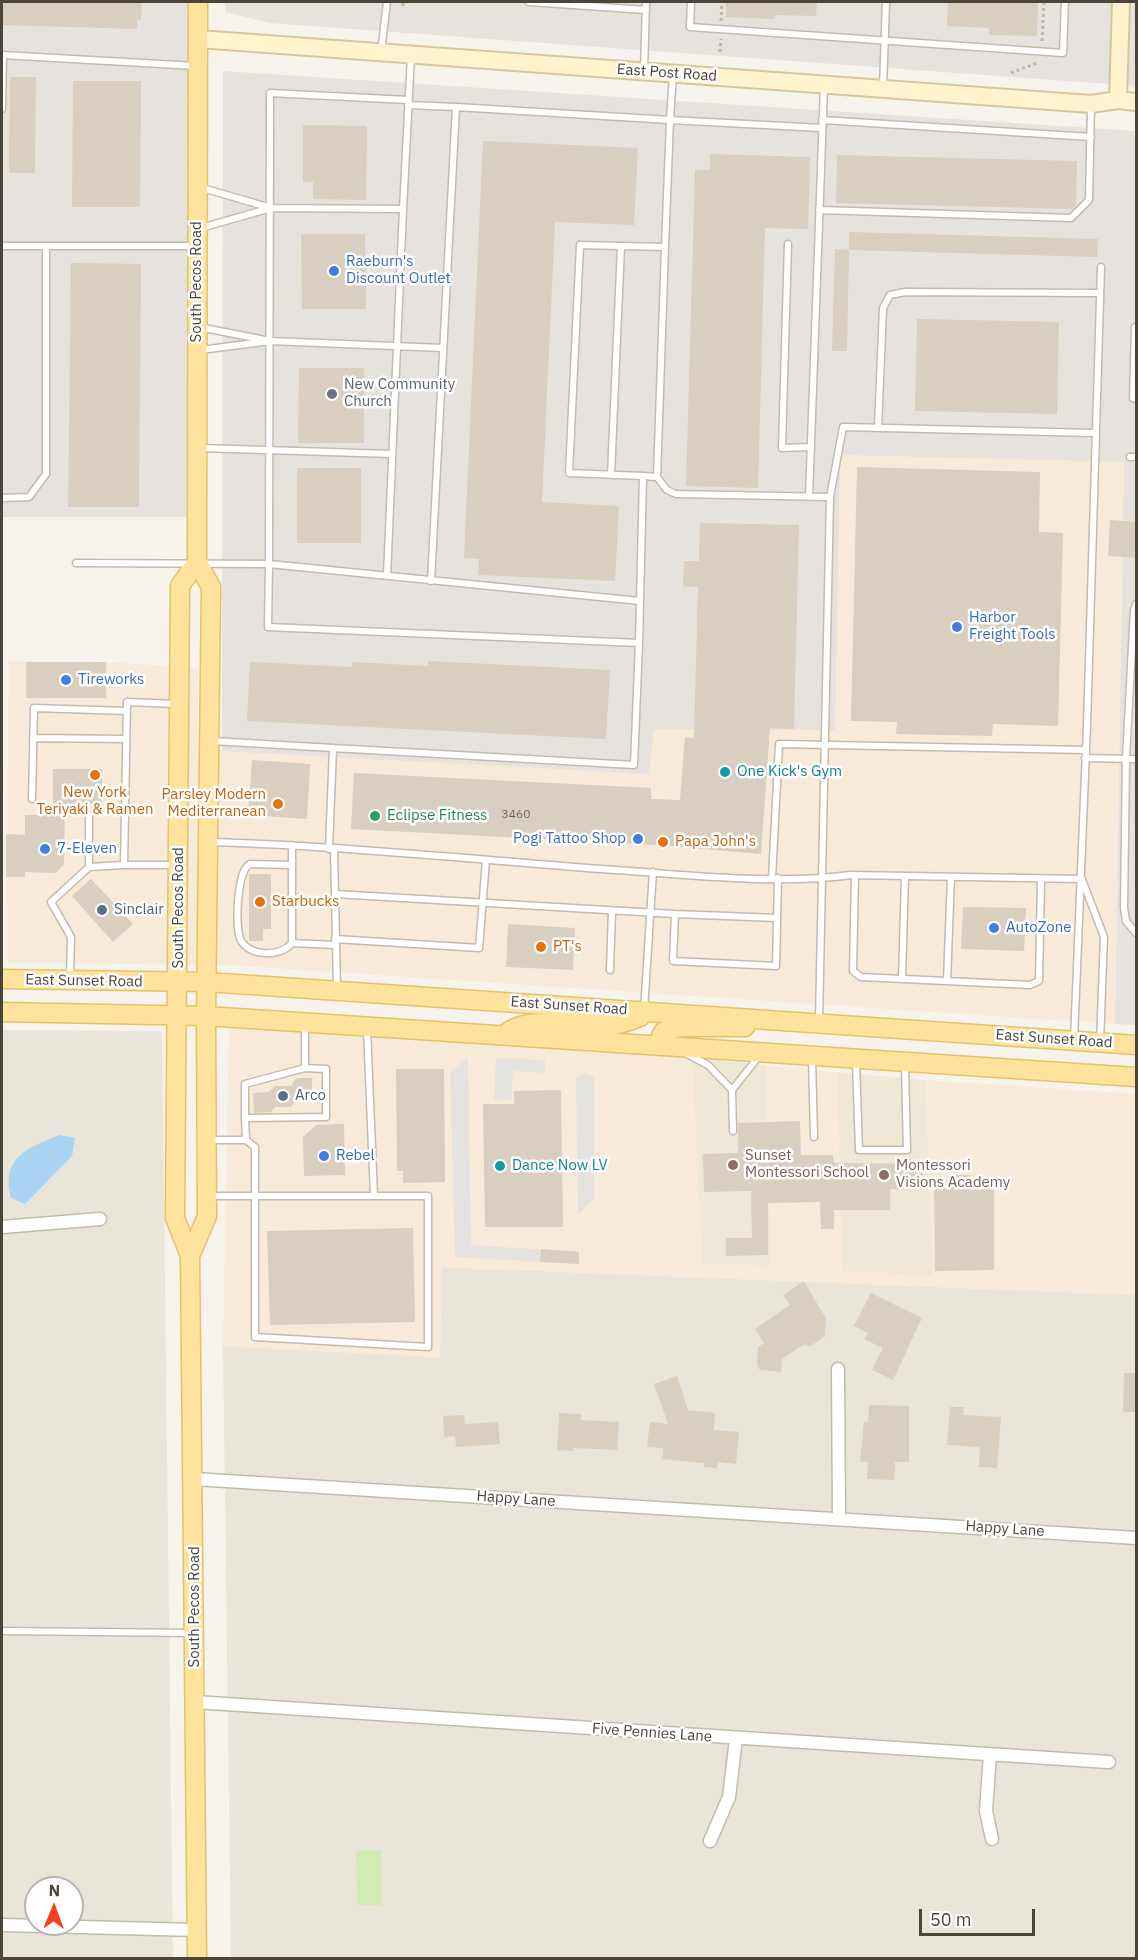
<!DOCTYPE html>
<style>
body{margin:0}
#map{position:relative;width:1138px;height:1960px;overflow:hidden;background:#f6f3ec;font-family:"IBM Plex Sans",sans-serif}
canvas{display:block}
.frame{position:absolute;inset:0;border:3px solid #4b4439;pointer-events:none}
.north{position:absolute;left:24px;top:1876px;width:60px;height:60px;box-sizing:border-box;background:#fff;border:2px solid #b7b4b0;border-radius:50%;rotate:1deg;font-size:16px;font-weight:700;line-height:24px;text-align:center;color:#4b4439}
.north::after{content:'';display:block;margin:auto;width:21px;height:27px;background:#fc3f1d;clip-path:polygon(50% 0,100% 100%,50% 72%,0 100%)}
.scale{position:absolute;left:919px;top:1909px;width:116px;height:27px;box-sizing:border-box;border:3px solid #4b4439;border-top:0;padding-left:8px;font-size:18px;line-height:21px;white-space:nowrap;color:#4b4439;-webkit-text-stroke:4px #fff;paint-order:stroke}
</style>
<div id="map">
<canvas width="1138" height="1960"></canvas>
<div class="frame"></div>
<div class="north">N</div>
<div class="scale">50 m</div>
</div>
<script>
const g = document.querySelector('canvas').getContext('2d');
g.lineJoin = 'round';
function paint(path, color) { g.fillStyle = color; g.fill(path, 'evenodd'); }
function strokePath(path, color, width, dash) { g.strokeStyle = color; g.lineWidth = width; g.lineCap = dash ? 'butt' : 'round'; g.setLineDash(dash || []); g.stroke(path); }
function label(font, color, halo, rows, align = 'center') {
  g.font = font + ' "IBM Plex Sans",sans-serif'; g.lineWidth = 5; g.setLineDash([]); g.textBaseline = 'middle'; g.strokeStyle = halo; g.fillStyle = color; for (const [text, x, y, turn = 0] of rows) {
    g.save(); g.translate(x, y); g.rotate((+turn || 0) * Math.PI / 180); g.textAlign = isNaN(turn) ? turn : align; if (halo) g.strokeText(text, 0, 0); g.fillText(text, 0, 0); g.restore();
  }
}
paint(new Path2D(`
 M2,1030l160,1 11,927h-171zM36,1888h36v36h-36z
 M441,1267l695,28v663h-905l-8,-612 217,11z`), '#eae5da');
paint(new Path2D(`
 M840,455l284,7 -9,562 -872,-58 -236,-4 -1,-85 3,-216 97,1 92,6v81l451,25 5,-45z
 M229,1024l463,34 10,206 69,2 -5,-201 71,7 5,199 89,5 -6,-196 211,14v201l-694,-28 -2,90 -217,-11z`), '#f7ead8');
paint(new Path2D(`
 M2,2h196l-1,515h-195z
 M225,2h911v84l-867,-63 -44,-11z
 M223,71l913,60v894l-21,-1 9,-562 -284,-7 -5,275 -181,-1 -5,45 -427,-23z`), '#e6e2dd');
paint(new Path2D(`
 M692,1058l74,7 5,201 -69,-2z
 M837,1072l88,8 7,196 -90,-5z`), '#efe8d6');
paint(new Path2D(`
 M356,1850h25l1,55h-25z`), '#d2eab5');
paint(new Path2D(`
 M468,1058l3,187 108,7v12l-124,-7 -5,-185z
 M496,1058l49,2v13l-32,-2 -2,29 -17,-1z
 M585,1072l9,5v121l-16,17 -2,-137z`), '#e5e3e0');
paint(new Path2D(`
 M59,1135l16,3 -3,18 -47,48 -14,-6c-11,-40 16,-50 48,-63z`), '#a9d4f2');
paint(new Path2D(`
 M2,2h140l-1,18h-4v9l-135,-4z
 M726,2h91l-1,14 -41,-1 -1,4 -48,-2z
 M948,2h90l-1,34 -48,-1v-7l-42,-2z
 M10,77h26l-1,96h-26z
 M73,81h68l-1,126h-68z
 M303,125l64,1 -1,74 -53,-1v-17h-10z
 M483,141l155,7 -4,77 -79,-3 -13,280 77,4 -4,75 -137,-6 1,-16 -15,-1z
 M710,154l100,3 -2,72 -43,-1 -7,260 -72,-2 9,-316h15z
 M837,155l240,6 -1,44 -3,4 -237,-6z
 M849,232l249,7 -1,18 -248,-7 -2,101h-15l3,-102 14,1z
 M301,234h64l1,75h-64z
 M71,263l70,1 -2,243h-71z
 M917,319l142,3 -2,92 -142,-3z
 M299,368h65v75h-66z
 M857,467l183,5 -1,60 24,1 -5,193 -65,-2 -1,12 -96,-2 1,-12 -46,-1z
 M297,468h64v75h-64z
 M1110,520l27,2v36l-29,-2z
 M700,523l99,2 -5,204 -24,-1 -9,126 -104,-9 -306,-16 3,-56 297,15v11l29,1 5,-63 9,1 4,-151 -15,-1 1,-25h15z
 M428,661l182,9 -4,69 -359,-18 3,-59 102,5v-5l76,4z
 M26,662h80v36h-80z
 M252,760l58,4 -3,55 -59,-4z
 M53,769h49v35h-37l-1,60 -8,9 -31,-1v5h-19v-43l19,1v-20h28z
 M249,874h22v55h-8v12h-14z
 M91,879l42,45 -20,18 -41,-46z
 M963,907l63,1 -2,43 -63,-2z
 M508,924l67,4 -2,42 -67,-3z
 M396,1069h48l1,113 -42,1v-12h-6z
 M296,1078h16v22h-16l-5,7h-16l-4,5 -17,1 -1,-20 16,-1 6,-6h16z
 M561,1090l2,137h-78l-2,-123h31v-13z
 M800,1121l1,34h32l1,8 88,1v26l-32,-1v21h-56v19h-13l-1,-27 -52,1v52l-42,1v-18h26l-1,-47 -47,1 -1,-38 35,-1v-30z
 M344,1124l1,51 -41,1 -1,-39 13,-12z
 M956,1175h14v9h24v86l-59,1 -1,-86h22z
 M413,1228l2,94 -145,3 -3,-94z
 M541,1249l38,3v12l-39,-2z
 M804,1281l22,38 -1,17 -14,10 -8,-1 -21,14 -1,13 -21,-2 -3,-5 1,-18 6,-4 -9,-14 35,-24 -7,-10z
 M871,1293l51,25 -29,62 -21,-10 11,-22 -19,-9 4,-6 -14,-7z
 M1124,1373h13v39h-14z
 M677,1376l11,34 27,3 -1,17 25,2 -3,32 -18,-2 -1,6 -13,-1v-4l-42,-4 1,-11 -16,-1 3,-25 18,2 -14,-40z
 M869,1405l40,1v56h-14l-1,18 -27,-1 1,-17h-8l4,-40h4z
 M950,1407h14l-1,8 38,2 -4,51 -18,-1 1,-20 -33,-2z
 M559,1413l22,1v6l38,2 -2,28 -44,-2v3l-16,-1z
 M464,1415l1,9 33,-2 2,22 -44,3 -1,-11 -11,1 -1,-21z`), '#d8cfc1');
const lane = new Path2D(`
 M529,2l117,8
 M691,2l-1,25 373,26 2,-51
 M381,52l6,-50
 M2,55l194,11
 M644,70l2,-68
 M673,74l-3,46 152,8
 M883,88l3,-86
 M408,100l-138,-7 -1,471 371,37 -1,42
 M408,105l48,2 -25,474
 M456,107l214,13 -5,127
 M2,109l1,-54
 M822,120l269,17
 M199,187l72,21 -70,20
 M271,208l132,1 8,-153
 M819,210l252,8 18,-18 2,-94
 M788,244l-6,204 29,-1
 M2,246h194
 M199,327l71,14 -69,9
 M1135,327l-2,71 3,1
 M270,341l173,7
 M878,428l5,-120 7,-13 15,-3 195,1
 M201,448l191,6
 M1130,457h6
 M611,475l10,-229
 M657,477l10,13 9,4 154,3 -11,524
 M809,497l15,-411
 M830,497l13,-70 251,6
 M2,498l27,-1 17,-23v-228
 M76,563l193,1 -1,63 371,16 -5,122 -301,-17
 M387,576l16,-367
 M640,601l3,-125 -74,-3 11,-228 85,2 -8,230 -14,-1
 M1136,604l-2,6 -8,148 -2,150 2,13 10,12
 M33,738l92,1
 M212,741l121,7 -4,101
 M1085,758l51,1
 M32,799l2,-91 92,3
 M89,815v52
 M211,842c135,4 269,18 404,28 76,5 160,15 236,5l231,4
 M292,845v98l43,2
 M334,849l1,45
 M124,865h51
 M855,875l-2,96 8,6 169,8 9,-4 2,-102
 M772,878l7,-134 307,6
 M1083,882l21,55 -4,105
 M777,918l-102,-4 -2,47 103,5 2,-88
 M335,939l144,9 7,-88
 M292,943c-13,16 -49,13 -53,-8 -3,-16 -2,-64 11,-71l42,1
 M610,970l2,-59
 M70,977l1,-40 -20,-35 38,-35 35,-2 3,-163 49,2
 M902,979l3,-103
 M947,981l4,-104
 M337,989l-2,-95 340,20
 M644,1010l9,-138
 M305,1024v44l21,1v48l-81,1v-34l60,-16
 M367,1029l7,167
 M1074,1040l13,-314 14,-459
 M687,1054l21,11 24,25 28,-35
 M812,1059l2,78
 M856,1062l3,88h48l-2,-85
 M732,1090l1,41
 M208,1140h38l-1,-22
 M208,1196h220v151l-173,-10v-190l-9,-7
 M2,1631l191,2`);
const street = new Path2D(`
 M2,1227l98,-8
 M838,1369l1,150
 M194,1479l942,59
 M195,1702l914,60
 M990,1755l-4,56 6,28
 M710,1841l19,-44 7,-58
 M2,1925l195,5`);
const secondary = new Path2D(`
 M198,39l893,65 27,-4 18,2
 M1118,100l3,-98`);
const primary = new Path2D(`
 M197,562l-17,24 -5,632 15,38 7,702
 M2,979l205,3 929,63
 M2,1012l204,4 930,61
 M506,1034c22,-21 73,-5 102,-8 11,-1 22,-5 32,-9l4,-7
 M660,1046l1,-10 3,-5 17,-4h64
 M190,1256l17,-40 -1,-200 5,-429 -14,-25 1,-560`);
strokePath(lane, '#c2bbae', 9);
strokePath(street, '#c2bbae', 15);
strokePath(secondary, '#d6c79b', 20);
strokePath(primary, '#e6c16a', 21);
strokePath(new Path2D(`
 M403,6v-4
 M721,21l1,-19
 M1042,41l2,-39
 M720,52l1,-13
 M1011,73l26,-10`), '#c4b79f', 3, [3, 3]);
strokePath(lane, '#fff', 6);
strokePath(street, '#fff', 12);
strokePath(secondary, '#fff3cd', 16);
strokePath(primary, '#ffe39c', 18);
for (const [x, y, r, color] of [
 [334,271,6,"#3f7fe0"],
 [332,394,6,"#6b7280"],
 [957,627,6,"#3f7fe0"],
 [66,680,6,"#3f7fe0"],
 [725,772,6,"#0f9aa8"],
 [95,775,6,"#e8710a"],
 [278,804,6,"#e8710a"],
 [375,816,6,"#2e9e5b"],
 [638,839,6,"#3f7fe0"],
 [663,842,6,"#e8710a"],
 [45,849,6,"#3f7fe0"],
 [260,902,6,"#e8710a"],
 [102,910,6,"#5c6f8a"],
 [994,928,6,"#3f7fe0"],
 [541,947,6,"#e8710a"],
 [283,1096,6,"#5c6f8a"],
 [324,1156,6,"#3f7fe0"],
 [733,1165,6,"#8d6e63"],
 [500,1166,6,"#0f9aa8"],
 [884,1175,6,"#8d6e63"]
]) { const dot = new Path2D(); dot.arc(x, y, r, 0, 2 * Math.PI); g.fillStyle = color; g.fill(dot); strokePath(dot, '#fff', 2); }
label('12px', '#6e675b', null, [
 ["3460",516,815]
]);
label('15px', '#4b4439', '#fff', [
 ["East Post Road",667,73,4],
 ["South Pecos Road",197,282,-90],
 ["South Pecos Road",179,908,-90],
 ["East Sunset Road",84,981,1],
 ["East Sunset Road",569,1006,4],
 ["East Sunset Road",1054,1039,4],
 ["Happy Lane",516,1499,4],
 ["Happy Lane",1005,1529,4],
 ["South Pecos Road",195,1607,-90],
 ["Five Pennies Lane",652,1733,4]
]);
label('15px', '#366cbe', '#fff', [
 ["Raeburn's",346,262],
 ["Discount Outlet",346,279],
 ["Harbor",969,618],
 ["Freight Tools",969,635],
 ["Tireworks",78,680],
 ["Pogi Tattoo Shop",626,839,"right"],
 ["7-Eleven",57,849],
 ["AutoZone",1006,928],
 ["Rebel",336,1156]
], 'left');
label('15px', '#5b616d', '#fff', [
 ["New Community",344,385],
 ["Church",344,402]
], 'left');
label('15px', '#0d838f', '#fff', [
 ["One Kick's Gym",737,772],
 ["Dance Now LV",512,1166]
], 'left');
label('15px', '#c56008', '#fff', [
 ["New York",95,793,"center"],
 ["Teriyaki & Ramen",95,810,"center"],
 ["Parsley Modern",266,795,"right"],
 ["Mediterranean",266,812,"right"],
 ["Papa John's",675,842],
 ["Starbucks",272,902],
 ["PT's",553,947]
], 'left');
label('15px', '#27864d', '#fff', [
 ["Eclipse Fitness",387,816]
], 'left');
label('15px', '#4e5e75', '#fff', [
 ["Sinclair",114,910],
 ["Arco",295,1096]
], 'left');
label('15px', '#785e54', '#fff', [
 ["Sunset",745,1156],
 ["Montessori School",745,1173],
 ["Montessori",896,1166],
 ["Visions Academy",896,1183]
], 'left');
</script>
